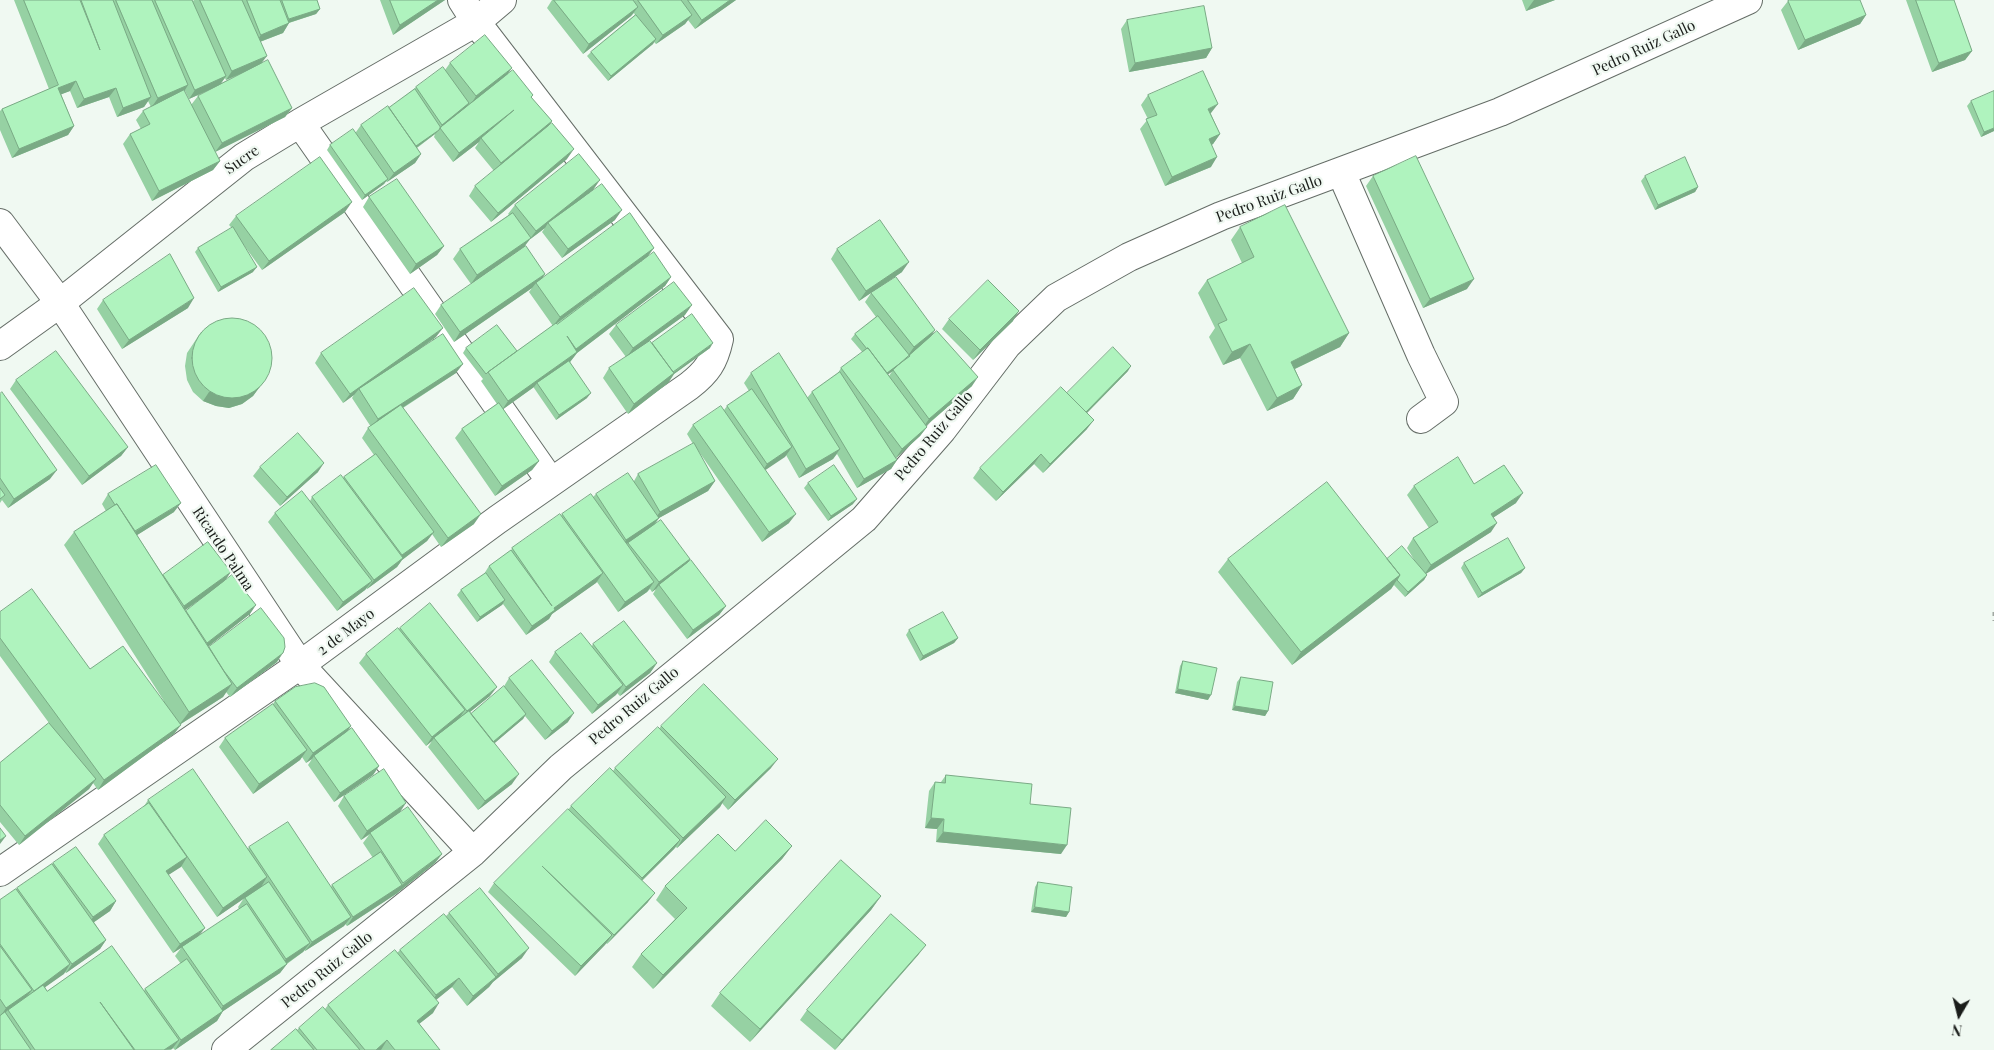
<!DOCTYPE html>
<style>
body{margin:0}
#map{position:relative;width:1994px;height:1050px;overflow:hidden;background:#f0f9f2;font-family:"Playfair Display",serif}
canvas{display:block}
.north{position:absolute;left:1934px;top:990px;width:50px;height:50px;-webkit-text-stroke:4px #f0f9f2;paint-order:stroke;rotate:188deg;font-size:14px;font-weight:700;line-height:20px;text-align:center;color:#1a1d1a}
.north::after{content:'';display:block;margin:auto;width:18px;height:22px;background:#1a1d1a;clip-path:polygon(50% 0,100% 100%,50% 72%,0 100%)}
</style>
<div id="map">
<canvas width="1994" height="1050"></canvas>
<div class="north">N</div>
</div>
<script>
const g = document.querySelector('canvas').getContext('2d');
g.lineJoin = 'round';
function strokePath(path, color, width, dash) { g.strokeStyle = color; g.lineWidth = width; g.lineCap = dash ? 'butt' : 'round'; g.setLineDash(dash || []); g.stroke(path); }
function paint(path, color) { g.fillStyle = color; g.fill(path, 'evenodd'); }
function label(font, color, halo, rows, align = 'center') {
  g.font = font + ' "Playfair Display",serif'; g.lineWidth = 4.5; g.setLineDash([]); g.textBaseline = 'middle'; g.strokeStyle = halo; g.fillStyle = color; for (const [text, x, y, turn = 0] of rows) {
    g.save(); g.translate(x, y); g.rotate((+turn || 0) * Math.PI / 180); g.textAlign = isNaN(turn) ? turn : align; if (halo) g.strokeText(text, 0, 0); g.fillText(text, 0, 0); g.restore();
  }
}
const minor = new Path2D(`
 M300,123l251,359
 M1341,172l80,183 23,47 -23,17
 M0,223l60,80 240,362 173,187
 M0,346l60,-43 184,-146 56,-34 176,-101 26,-22
 M0,872l300,-207 197,-145 192,-134c18,-14 25,-24 30,-47l-243,-317 -14,-22
 M226,1050l247,-198 88,-85 303,-248 78,-89 65,-85 49,-47 73,-41 92,-41 279,-104 248,-112`);
strokePath(minor, '#656d67', 30);
strokePath(new Path2D(`
 M1994,612v9`), '#a1a8a2', 3, [4, 4]);
strokePath(minor, '#fff', 28);
paint(new Path2D(`
 M14,0h178l1,1 1,-1h123l3,9 -4,5 -27,9 -6,10 -23,9 2,21 30,45 -7,9 -70,35 5,9 -7,9 -61,31 -29,-57 7,-10 11,-5 -5,-9 7,-9 8,-4 -3,-6 -4,6 -27,10 -8,-20 -32,11 -7,-17 -9,3 13,32 -6,9 -56,23 -12,-28v-19l2,-2 47,-20zM241,74l-21,10 5,-6 1,2zM211,89l-13,7 -7,9 -7,-14h1l4,8z
 M380,0h65l-52,35z
 M552,0h184l-41,29 -7,-9 -3,4 -29,20 -2,-2 -1,2 -45,37 -21,-25 4,-4 44,-37 -1,-2 -3,3 -48,38 -36,-46z
 M1522,0h33l-29,11z
 M1906,0h48l18,51 -7,9 -33,12z
 M1788,1l78,14 -6,9 -62,26 -17,-40z
 M1127,20l85,28 -6,10 -77,14 -8,-43z
 M450,63l58,11 25,21 -2,3 21,23 -3,5 18,33 -76,63 -22,-26 6,-10 19,-15 -19,-23 4,-6 -26,20 -19,-25 1,-3 -18,14 4,6 -6,9 -28,19 -1,-1 -2,3 -22,16 -35,-50 3,-5 26,-13 5,-7 28,-17 24,-18 3,-3 29,-17z
 M1148,95l63,18v1l9,20 -7,10 -1,1 -1,22 -46,19 -25,-57 8,-10 -7,-14z
 M1971,101l23,30 -13,6 -14,-31z
 M1373,176l94,113 -44,19 -57,-122z
 M1645,176l53,11 -3,5 -40,18 -14,-29z
 M593,190l-9,7 31,23 -53,38 -20,-26 3,-4 -74,56 -18,-25 7,-10 49,-34 -1,-1 7,-9z
 M369,197l75,49 -7,9 -27,19 -47,-67z
 M345,212l-83,58 -19,-26 10,28 -35,20 -23,-40 3,-4 34,-20 -3,-3 7,-9z
 M1240,227l109,106 -9,14 -45,22 7,16 -9,14 -26,12 -27,-53 -17,7 -14,-28 6,-9 -17,-35 9,-13 35,-17 -11,-23z
 M654,248l-7,9 -90,67 114,-47 -6,9 -88,67 -7,9 17,36 -31,22 -22,-32v-1l-31,22 36,52 -7,9 -37,26 -40,-58 7,-9 35,-25 -16,-23 2,-2 -20,-26 3,-5 51,3 36,-25 -24,-34 3,-4 -78,54 -19,-28 6,-9z
 M837,249l65,23 -43,29 -28,-42z
 M871,293l61,43 40,50 -46,40 1,1 -7,9 -24,22 1,2 -6,9 -34,19 -20,-34 -4,5 -34,19 -13,-23 -21,15 24,53 -27,19 -65,-93 18,32 -7,10 -49,27 -4,6 35,35 -3,5 39,42 -7,9 -32,24 -34,-45 3,-5 -4,3 -2,-3 -3,3 -29,20 -21,-30 -45,32 -3,5 -23,16 -23,-31 -26,18 -20,-27 4,-5 23,-16 5,-8 22,-15 1,-3 49,-32 1,-2 31,-17 3,-3 38,-13 4,-7 55,-30 -6,-10 6,-9 31,-15 3,-4 22,-15 -5,-8 7,-10 56,25 5,-6 26,-19 3,-5 22,-15 -12,-14 4,-5 21,-17 -11,-15zM893,370l-4,6 -1,-2 6,-4z
 M103,300l85,8 -66,41 -25,-40z
 M685,315l-51,37 18,-9 58,5 -36,26 -6,9 -40,31 -25,-36 6,-10 17,-11 -17,-23 7,-9z
 M949,319l64,2 -40,39 -31,-31z
 M201,332l66,45 -14,19 -11,8 -13,4 -13,-2 -13,-5 -10,-9 -6,-12 -2,-14 2,-13z
 M436,337l-16,12 36,24 -53,35 71,116 -33,23 -9,-13 -5,7 -25,19 -5,7 -30,22v-1l-2,2 -28,21 -69,-89 7,-9 35,-12 2,-4 31,-19 1,-1 30,-22 -12,-17 6,-10 3,-1 -19,-29 2,-3 -11,8 -28,-40 6,-10z
 M1128,371l-41,42v16l-44,44 -9,-9 -38,37 -23,-23 7,-10 87,-75z
 M16,380l112,67 -7,9 -39,29 -72,-96z
 M0,394l50,85 -42,29 -6,-8 -2,3z
 M260,467l58,5 -38,34 -27,-30z
 M808,483l45,21 -25,17 -24,-33z
 M1474,484l42,19 -22,14 -3,15 -65,42 1,1 -3,5 -19,17 -11,-12 -3,4 -99,76 -74,-93 10,-13h159l29,4 -9,-15 6,-10 16,-10 -22,-33 7,-9z
 M108,494l66,18 -37,23 26,40 62,5 25,34 -42,32 1,1 68,15 -47,35 -4,-5 -3,5 -42,27 -7,10 -76,56 -5,-7 -4,6 -70,56 -19,-23v-59l49,-40 -49,-67v-44l90,57 74,32 -100,-156 10,-13 32,-21 -4,-7zM211,592l-25,19 -1,-1z
 M1464,563l61,5 -4,5 -43,25 -17,-30z
 M400,628l90,68 -20,16 1,2 32,-26 6,-10 59,44 -23,18 -20,-24 -2,3 -29,24 18,41 -34,26 -50,-63 4,-6 -6,5 -67,-83 7,-9z
 M909,630l49,8 -4,5 -34,18 -14,-26z
 M593,644l64,19 -7,10 -30,23 -3,-3 -25,21 -43,-52 6,-10 37,-6z
 M1183,661l25,39 -33,-7 5,-27z
 M1241,677l27,34 -3,5 -33,-6 5,-28z
 M275,701l76,25 -4,6 32,34 -6,9 -39,27 -26,-37 4,-6 -6,4 -4,-6 -2,3 -47,34 -34,-47 6,-9 48,-34z
 M661,726l110,42 -43,42 -6,-7 -2,4 -43,41 -1,-1 -34,34 6,21 -41,42 -1,-1 -31,33 -87,-84 6,-9 74,-73 3,-4 42,-35 2,-3 44,-39z
 M946,775l84,29 31,50 -125,-12 1,-13 -12,-1 4,-37 6,-9h6z
 M344,796l56,16 -14,11 56,31 -7,9 -39,31 -49,32 -2,-2 -1,2 -39,25v-1l-2,2 -16,12 -7,9 -57,38 -6,10 -42,29 -2,-2 -2,2h-171v-150l53,-37 63,38 -6,10 -16,11 12,18 -6,9 -34,24 -1,-1 -20,15 2,4h97l1,-2 36,-25 -6,-8 6,-8 -8,5 -75,-109 6,-9 39,-27 5,-8 100,49 1,-2 82,40 1,-2 41,-27 -10,-15 6,-8 -8,5 -23,-34zM181,866l36,51 27,-19 -6,9 1,2 -40,27 -31,-61z
 M792,846l-10,13 -129,130 -21,-22 9,-13 34,-35 -19,-19 9,-14z
 M1038,882l31,30 -3,5 -35,-5 4,-25z
 M881,896l-10,14 -121,132 -39,-36 9,-13z
 M449,913l73,45 -29,24 -4,5 -22,19 -15,-19 -16,12 -3,14 -14,11 21,26h-169l26,-20 2,-2 26,-19 3,-4 70,-53 2,-2 46,-34z
 M919,954l-84,96 -35,-30 7,-10z`), '#96d1a3');
paint(new Path2D(`
 M438,0h7l-52,35 7,-10z
 M730,0h6l-41,29 7,-9z
 M1534,0h21l-29,11z
 M638,7l-7,9 -48,38 6,-10z
 M320,9l-4,5 -31,10 4,-5z
 M692,15l-7,9 -29,20 7,-9z
 M1866,15l-6,9 -62,26 7,-10z
 M289,23l-6,10 -29,11 7,-9z
 M656,39l-3,5 -45,37 3,-5z
 M1212,48l-6,10 -77,14 6,-9z
 M1972,51l-7,9 -33,12 7,-9z
 M267,56l-7,9 -34,15 6,-9z
 M512,68l-7,10 -35,28 6,-10z
 M226,76l-6,9 -31,14 6,-9z
 M76,81l-6,10 -18,7 6,-10z
 M188,85l-6,10 -31,13 7,-10z
 M116,88l-7,9 -32,11 7,-9z
 M151,97l-7,10 -27,10 6,-9z
 M469,103l-3,5 -27,22 3,-5z
 M1218,104l-7,9 -9,5 6,-9z
 M292,108l-7,9 -70,35 7,-9z
 M514,110l-33,28 -2,4 -26,20 6,-9z
 M552,121l-7,10 -50,41 6,-9z
 M74,126l-6,9 -56,23 7,-9z
 M1994,128v3l-13,6 3,-5z
 M439,130l-4,4 -26,19 4,-5z
 M1220,134l-7,10 -11,4 7,-9z
 M574,149l-7,10 -76,63 7,-9z
 M421,154l-6,9 -28,19 7,-9z
 M1217,157l-6,10 -46,19 7,-9z
 M220,161l-7,9 -61,31 7,-10z
 M388,179l-4,5 -22,16 3,-5z
 M600,180l-7,10 -43,34 -2,-1 -3,5 -16,12 7,-9z
 M1698,187l-3,5 -40,18 3,-5z
 M352,202l-7,10 -83,58 7,-9z
 M622,210l-7,10 -53,38 6,-9z
 M531,238l-7,9 -53,37 6,-9z
 M444,246l-7,9 -27,19 6,-10z
 M654,248l-7,9 -94,69 7,-9z
 M909,262l-7,10 -43,29 7,-10z
 M257,267l-4,5 -35,20 3,-5z
 M545,274l-6,10 -3,-1 -4,5 -78,54 6,-10z
 M671,277l-6,9 -88,67 -7,9 -32,22 -1,-1 -3,4 -32,23 6,-9 62,-44 6,-8z
 M1474,279l-7,10 -44,19 7,-9z
 M194,298l-6,10 -66,41 7,-9z
 M692,305l-7,10 -58,42 6,-9z
 M1019,311l-6,10 -40,39 7,-10z
 M443,328l-7,9 -76,54 -1,-2 -5,6 -11,8 7,-9z
 M935,330l-6,10 -22,17 7,-10z
 M1349,333l-9,14 -58,28 9,-13z
 M713,343l-3,5 -36,26 -6,9 -40,31 6,-10 39,-31z
 M1250,344l-10,14 -17,7 9,-13z
 M910,356l-3,5 -24,17 3,-5z
 M463,364l-7,9 -85,55 7,-9z
 M1131,366l-3,5 -48,49 3,-5z
 M267,377l-14,19 -11,8 -13,4 -13,-2 -13,-5 6,-9z
 M978,377l-6,9 -50,43 7,-10z
 M1302,385l-9,14 -26,12 10,-13z
 M591,393l-4,5 -31,22 3,-5z
 M1094,420l-7,9 -44,44 7,-9z
 M927,427l-7,9 -25,23 7,-10z
 M128,447l-7,9 -39,29 7,-9z
 M792,447l-7,10 -24,16 6,-9z
 M840,449l-7,10 -34,19 7,-9z
 M1041,454l-7,10 -38,37 7,-9z
 M897,460l-6,9 -34,19 7,-9z
 M539,461l-7,9 -37,26 7,-10z
 M324,463l-6,9 -38,34 7,-9z
 M57,470l-7,9 -42,29 6,-9z
 M715,481l-7,10 -49,27 -7,9 -33,22 7,-9 27,-19 7,-9z
 M1523,493l-7,10 -31,20 6,-9z
 M857,499l-4,5 -25,17 3,-5z
 M181,503l-7,9 -48,30 7,-9z
 M481,514l-7,10 -33,23 7,-9z
 M796,514l-7,9 -27,19 7,-10z
 M1497,523l-6,9 -67,43 7,-10z
 M434,532l-7,9 -25,19 -5,7 -30,22 7,-9 23,-18 5,-7z
 M690,559l-6,9 -25,17 -3,4 -4,3 7,-10z
 M1525,568l-4,5 -43,25 4,-5z
 M231,572l-7,10 -47,34 7,-10z
 M603,573l-7,10 -44,31 -3,5 -23,16 6,-9 22,-18z
 M1400,575l-9,14 -99,76 9,-13z
 M1427,575l-3,5 -19,17 3,-5z
 M372,581l-7,9 -28,21 6,-9z
 M654,582l-7,10 -29,20 7,-10z
 M505,600l-3,5 -25,17 3,-5z
 M256,605l-6,9 -50,39 6,-9z
 M726,606l-7,9 -32,24 6,-9z
 M958,638l-4,5 -34,18 3,-5z
 M283,653l-6,9 -47,35 7,-9z
 M657,663l-7,10 -30,23 6,-9z
 M232,684l-9,13 -44,28 10,-13z
 M623,685l-7,10 -24,19 6,-9z
 M497,687l-7,9 -30,24 7,-9z
 M1178,689l33,6 -3,5 -33,-7z
 M1235,706l33,5 -3,5 -33,-6z
 M465,710l-7,10 -24,18 -2,3 -6,5 6,-9z
 M574,713l-6,9 -23,18 7,-9z
 M526,714l-3,5 -34,29 3,-5z
 M181,725l-7,9 -76,56 6,-10z
 M351,726l-6,9 -31,21 -2,3 -6,4 7,-10z
 M307,750l-7,10 -47,34 6,-10z
 M778,759l-7,9 -43,42 7,-10z
 M379,766l-6,9 -39,27 6,-9z
 M519,774l-7,10 -34,26 7,-9z
 M96,779l-7,10 -70,56 6,-9z
 M726,797l-6,10 -43,41 6,-10z
 M406,803l-6,9 -39,28 6,-9z
 M931,818l13,1 -7,10 -12,-1z
 M943,832l124,13 -6,9 -125,-12z
 M6,836l-6,8v-4z
 M680,840l-6,9 -39,38 7,-9z
 M792,846l-10,13 -129,130 10,-14z
 M442,854l-7,9 -39,31 -49,32 6,-9 49,-32z
 M187,857l-6,10 -22,14 7,-10z
 M267,877l-6,10 -44,30 6,-9z
 M655,893l-7,9 -41,42 7,-9z
 M881,896l-10,14 -121,132 10,-13z
 M116,901l-6,10 -23,16 6,-10z
 M1035,907l34,5 -3,5 -35,-5z
 M351,917l-7,9 -39,25 7,-9z
 M205,928l-7,9 -25,16 7,-9z
 M612,935l-7,10 -30,31 6,-10z
 M106,940l-6,9 -34,24 6,-9z
 M310,943l-7,9 -23,16 6,-9z
 M926,945l-7,9 -84,96 7,-10z
 M529,948l-7,10 -29,24 -4,5 -22,19 6,-10 21,-17 4,-5z
 M70,964l-6,10 -37,26 7,-9z
 M287,964l-7,9 -64,43 7,-10z
 M459,978l-7,9 -22,18 6,-10z
 M32,990l-7,9 -17,11 -4,4 -4,3 6,-9z
 M439,1003l-6,10 -23,18 7,-10z
 M223,1011l-6,10 -42,29 6,-10z
 M179,1040l-7,9 -8,1z
 M387,1040l-6,10h-5z`), '#7aaa85');
const building = new Path2D(`
 M24,0h56l20,50 -19,-50h32l38,97 -28,11 -7,-20 -32,11 -8,-18 -18,7 16,38 -55,23 -17,-40 56,-24z
 M116,0h36l36,85 -30,13z
 M155,0h37l34,76 -31,14z
 M200,0h42l25,56 -35,15z
 M247,0h33l9,23 -28,12z
 M282,0h35l3,9 -31,10z
 M390,0h48l-38,25z
 M554,0h79l5,7 -49,37z
 M638,0h43l11,15 -29,20z
 M688,0h42l-28,20z
 M1790,0h70l6,15 -61,25 -17,-39z
 M1916,0h38l18,51 -33,12z
 M1204,6l8,42 -77,15 -8,-43z
 M636,15l20,24 -45,37 -20,-24z
 M485,35l27,33 -36,28 -26,-33z
 M268,60l24,48 -70,35 -24,-47z
 M443,67l26,36 -27,22 -26,-38z
 M513,70l20,25 -2,2 21,24 -51,42 -20,-25 33,-28 -55,43 -19,-25z
 M1203,71l15,33 -10,5 12,25 -11,5 8,18 -45,20 -26,-58 11,-4 -9,-20z
 M415,89l26,39h-1l-1,2 -23,16 -27,-38z
 M184,90l36,71 -61,30 -29,-57 20,-10 -7,-13z
 M1994,91v37l-10,4 -13,-31z
 M388,106l33,48 -27,19 -33,-48z
 M552,123l22,26 -76,64 -23,-27z
 M353,129l35,50 -23,16 -35,-50z
 M579,154l21,26 -64,51 -21,-26z
 M1416,156l58,123 -44,20 -57,-123z
 M320,157l32,45 -83,59 -33,-45z
 M1685,157l13,30 -40,18 -13,-29z
 M397,179l47,67 -28,18 -47,-67z
 M602,184l20,26 -54,39 -20,-26z
 M1285,205l64,128 -58,29 11,23 -25,13 -27,-54 -18,8 -14,-28 9,-4 -20,-40 47,-23 -14,-30z
 M513,213l18,25 -54,37 -17,-26z
 M630,213l24,35 -94,69 -24,-34z
 M880,220l29,42 -43,29 -29,-42z
 M233,227l24,40 -36,20 -23,-39z
 M526,246l19,28 -85,58 -19,-27z
 M654,252l17,25 -95,72 -9,-13 10,16 -69,49 -20,-29 68,-49 1,1z
 M170,254l24,44 -65,42 -26,-40z
 M896,277l39,53 -21,17 -43,-54z
 M988,280l31,31 -39,39 -31,-31z
 M674,282l18,23 -59,43 -17,-23z
 M414,288l29,40 -93,66 -29,-41z
 M692,314l21,29 -40,29 -21,-29z
 M878,316l32,40 -23,17 -19,-25 -1,1 -12,-15z
 M192 358a40 40 0 1 1 80 0a40 40 0 1 1-80 0Z
 M497,325l20,26 -29,21 -2,2 -20,-26z
 M937,331l41,46 -49,42 -36,-49z
 M443,334l20,30 -85,55 -19,-30z
 M650,341l24,32 -40,31 -25,-36z
 M1113,347l18,19 -45,46 -19,-19z
 M868,348l59,79 -25,22 -61,-81z
 M56,351l72,96 -39,29 -73,-96z
 M779,353l61,96 -34,20 -55,-96z
 M569,361l22,32 -32,22 -22,-32z
 M840,372l57,88 -33,19 -52,-87z
 M1061,387l33,33 -44,44 -9,-10 -38,38 -23,-24z
 M752,389l40,58 -25,17 -40,-58z
 M2,392l55,78 -43,29 -14,-21v-84z
 M499,403l40,58 -37,25 -40,-57z
 M401,405l80,109 -33,24 -80,-110z
 M721,406l75,108 -27,18 -76,-107z
 M298,433l26,30 -37,34 -27,-30z
 M694,443l21,38 -55,31 -22,-38z
 M376,454l58,78 -32,23 -58,-78z
 M1458,457l16,27 30,-19 19,28 -32,21 6,9 -66,42 -18,-27 25,-16 -24,-36z
 M156,465l25,38 -46,28 -18,-27 -2,1 -7,-11z
 M834,465l23,34 -26,17 -23,-33z
 M628,473l31,45 -33,22 -30,-46z
 M341,475l62,83 -29,22 -62,-83z
 M1327,482l73,93 -99,77 -73,-93z
 M0,488l5,7 -5,4z
 M302,491l70,90 -29,21 -68,-89z
 M591,494l63,88 -29,20 -63,-88z
 M117,504l115,180 -43,28 -115,-180z
 M560,514l43,59 -49,35 1,2 -23,16 -43,-60 22,-16 41,56 -40,-58z
 M661,520l29,39 -31,23 -31,-39z
 M1508,538l17,30 -43,25 -18,-30z
 M208,542l23,30 -47,34 -21,-31z
 M1402,546l25,29 -19,17 -11,-12 3,-5 -13,-16z
 M691,560l35,46 -33,24 -34,-45z
 M486,573l19,27 -25,17 -19,-27z
 M232,575l24,30 -49,38 -21,-32z
 M32,589l58,80 33,-23 58,79 -77,55 -104,-142v-26z
 M430,603l67,84 -30,24 -67,-83z
 M261,608l23,30 1,9 -2,6 -46,35 -13,-17 -15,-24z
 M943,612l15,26 -35,18 -14,-26z
 M624,621l33,42 -31,24 -33,-43z
 M398,628l67,82 -33,27 -66,-83z
 M581,633l42,52 -25,20 -43,-53z
 M532,660l42,53 -22,18 -43,-53z
 M1183,661l34,7 -6,27 -33,-6z
 M1241,677l32,5 -5,29 -33,-5z
 M315,683l9,4 27,39 -38,27 -38,-52 20,-14z
 M704,684l74,75 -43,41 -74,-74z
 M504,686l22,28 -33,28 -22,-28z
 M273,704l34,46 -48,34 -34,-46z
 M469,711l50,63 -34,27 -51,-63z
 M49,723l47,56 -71,57 -25,-31v-42z
 M658,727l68,70 -43,41 -68,-70z
 M352,728l27,38 -39,27 -26,-37z
 M610,768l70,72 -38,38 -71,-72z
 M193,769l74,108 -44,31 -75,-108z
 M384,769l22,34 -39,28 -23,-35z
 M946,775l86,9 -2,20 41,4 -4,37 -124,-13 1,-13 -13,-1 4,-36 10,1z
 M149,803l38,54 -21,14 39,57 -25,16 -76,-109z
 M408,807l34,47 -39,29 -33,-50z
 M568,809l87,84 -41,42 -72,-69 70,69 -31,31 -87,-83z
 M766,820l26,26 -129,129 -22,-21 46,-46 -22,-22 53,-52 17,17z
 M288,822l63,95 -39,25 -63,-95z
 M0,828l6,8 -6,4z
 M76,847l40,54 -23,16 -40,-54z
 M381,852l21,33 -49,32 -21,-32z
 M841,860l40,36 -121,133 -40,-36z
 M52,864l54,76 -34,24 -55,-76z
 M269,882l41,61 -24,16 -41,-61z
 M1038,882l34,5 -3,25 -34,-5z
 M480,888l49,60 -31,26 -49,-61z
 M16,889l54,75 -36,27 -34,-47v-44z
 M247,904l40,60 -64,42 -41,-59z
 M444,914l52,63 -23,19 -14,-18 -23,17 -36,-45z
 M891,914l35,31 -84,95 -35,-30z
 M0,946l32,44 -26,18 -6,-9z
 M112,946l67,94 -15,10h-29l-35,-48 34,48h-99l-27,-40 35,-25 4,6z
 M395,950l44,53 -22,18 23,29h-45l-8,-10 -11,10h-11l-37,-45z
 M187,959l36,52 -42,29 -36,-51z
 M323,1007l37,43h-43l-18,-22z
 M5,1012l26,38h-31v-34z
 M296,1029l18,21h-43z`);
paint(building, '#aff3be');
strokePath(building, '#7aaa85', 1);
label('15px', '#1a1d1a', '#f0f9f2', [
 ["Pedro Ruiz Gallo",1644,48,-25],
 ["Sucre",242,160,-35],
 ["Pedro Ruiz Gallo",1269,199,-20],
 ["Pedro Ruiz Gallo",934,436,-50],
 ["Ricardo Palma",223,549,56],
 ["2 de Mayo",346,632,-37],
 ["Pedro Ruiz Gallo",634,706,-40],
 ["Pedro Ruiz Gallo",327,970,-39]
]);
</script>
